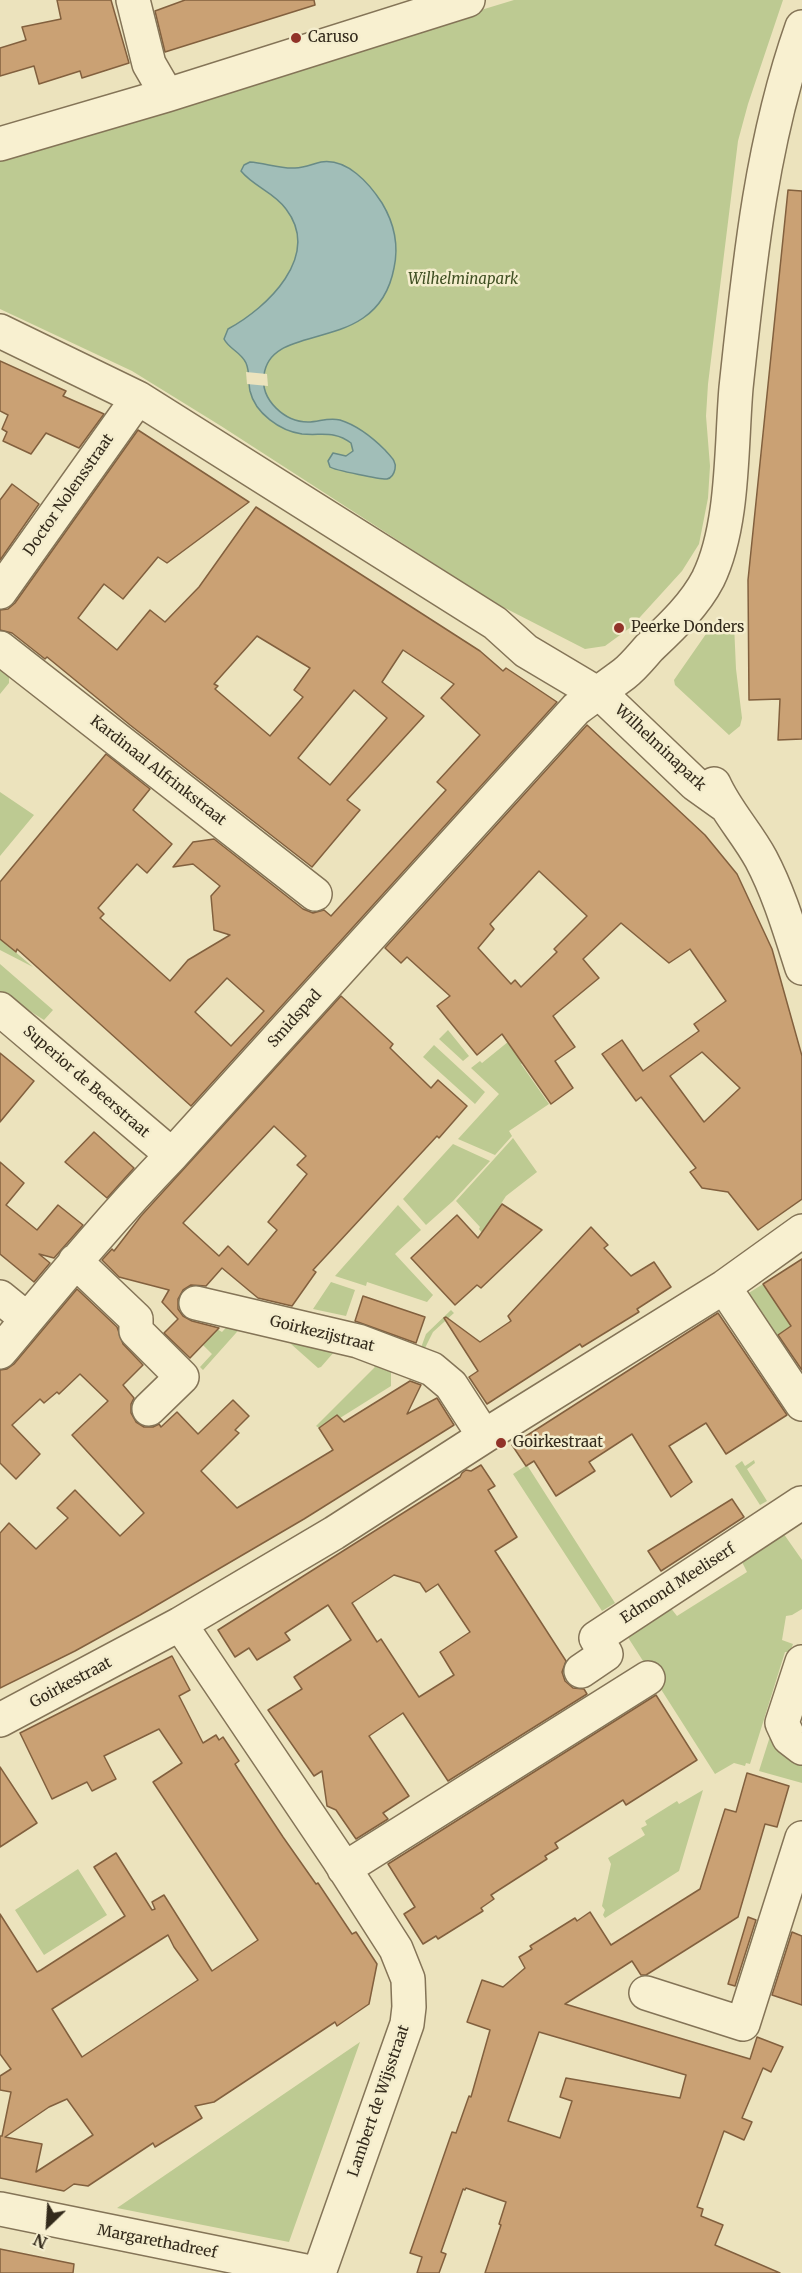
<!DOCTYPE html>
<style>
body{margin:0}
#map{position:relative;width:802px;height:2273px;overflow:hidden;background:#ece3bd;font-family:Merriweather,serif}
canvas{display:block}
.north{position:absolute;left:18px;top:2195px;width:60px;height:60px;-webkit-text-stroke:4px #f4edcd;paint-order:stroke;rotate:205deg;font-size:16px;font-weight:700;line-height:24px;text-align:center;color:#332a1b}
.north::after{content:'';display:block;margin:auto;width:21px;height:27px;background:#332a1b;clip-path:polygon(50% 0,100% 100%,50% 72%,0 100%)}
</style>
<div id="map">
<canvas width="802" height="2273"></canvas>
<div class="north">N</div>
</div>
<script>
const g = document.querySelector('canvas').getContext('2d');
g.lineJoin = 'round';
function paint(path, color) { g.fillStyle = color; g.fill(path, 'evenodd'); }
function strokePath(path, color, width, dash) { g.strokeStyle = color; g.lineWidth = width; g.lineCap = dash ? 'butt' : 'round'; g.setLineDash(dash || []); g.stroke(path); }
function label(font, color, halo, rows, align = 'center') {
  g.font = font + ' Merriweather,serif'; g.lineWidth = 5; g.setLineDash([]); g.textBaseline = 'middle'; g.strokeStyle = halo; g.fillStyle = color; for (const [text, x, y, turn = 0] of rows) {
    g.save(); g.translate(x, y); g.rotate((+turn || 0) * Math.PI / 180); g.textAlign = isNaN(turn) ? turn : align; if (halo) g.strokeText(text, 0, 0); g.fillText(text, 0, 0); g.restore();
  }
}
paint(new Path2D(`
 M514,0h269l-35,104 -10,37 -30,243 -2,32 4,50 -2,32 -9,46 -17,27 -51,56 -26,19 -20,3 -84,-43 -37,-23 -243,-157 -89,-55 -132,-62v-153z
 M715,621l19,3 2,45 6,49 -2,8 -11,9 -54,-50 -1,-5z
 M0,663l9,7v13l-9,11z
 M0,792l34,23 -34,41z
 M0,939l33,28 -33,-17z
 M0,964l53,46 -9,10 -44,-28z
 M448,1030l21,26 -6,5 -24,-22z
 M519,1033l17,21 -15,10 28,40 -40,27 3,5 -17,19 -37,-16 41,-45 -28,-26 9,-7 2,2z
 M434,1045l51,47 -10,12 -52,-47z
 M513,1138l24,34 -31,24 -24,37 -3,-4 1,-2 -24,-26z
 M453,1144l37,17 -37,40 -27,24 -23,-26z
 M398,1205l23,25 -26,24 38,41 -6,7 -60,-20 -1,4 -31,-10z
 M331,1282l24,8 -9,26 -33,-7z
 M763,1284l28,42 -17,12 -30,-42z
 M451,1310l3,3 -21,19 -11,22 -3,-1 7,-19z
 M235,1318l30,7v3l-7,7 -14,-11 -41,46 -3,-3 12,-13 -9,-9 14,-16 5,3z
 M289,1340l52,4 -20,23 -3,1 -27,-24z
 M358,1353l33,12v21l-51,32 -3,-3 -18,13 -3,-2 59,-59z
 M754,1460l1,3 -8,6 20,32 -7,4 -25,-39 7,-5 3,5z
 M527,1465l88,138 -13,8 -89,-137z
 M781,1530l21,30v49l-10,6 -6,1 -4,24 11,4 -3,8h-5l-35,112 -4,-1 -1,3 -11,-3 -19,11 -93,-146 44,-26 11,14 70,-44 -8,-16z
 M773,1727l29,27v29l-43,-12z
 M703,1790l-24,81 -74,47 -2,-3 2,-5 -3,-4 9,-42 -3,-6 37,-23 -4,-7 6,-3 -2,-4 32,-20 2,3z
 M78,1869l29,46 -63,40 -29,-45z
 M360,2042l-71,200 -172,-34z`), '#bdca92');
const water = new Path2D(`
 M250,162c15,1 30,7 45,6 10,0 17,-4 26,-6 26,-4 48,21 61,41 12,20 17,42 12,65 -17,90 -123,51 -130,107 -4,25 21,47 44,47 11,0 20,-5 32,-2 16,5 33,18 45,30 5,6 12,11 10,19 -1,5 -4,9 -8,10 -4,1 -53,-9 -57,-12l-2,-6 5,-8 13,3 7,-5 -2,-8c-17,-13 -30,-7 -49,-9 -22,-3 -47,-21 -52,-43 -2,-10 0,-19 -4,-28 -5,-11 -17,-14 -22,-24l4,-10c39,-21 94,-73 58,-120 -12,-17 -32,-22 -45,-38l3,-6z`);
paint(water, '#a1beb8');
strokePath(water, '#698b86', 1.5);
paint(new Path2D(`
 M246,372l21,2 1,12 -21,-2z`), '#ece3bd');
const building = new Path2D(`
 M57,0h54l18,63 -47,15 -2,-7 -41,13 -5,-18 -34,10v-28l26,-8 -4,-13 39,-8z
 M185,0h129l1,5 -150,47 -10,-41z
 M788,190l14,1v548l-24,1 2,-41 -31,1 -1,-120z
 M0,361l66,30 -3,5 41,18 -25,34 -33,-15 -15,21 -28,-13 4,-9 -5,-3 6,-14 -8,-4z
 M138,430l111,72 -82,61 -9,-6 -35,42 -19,-15 -26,34 39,32 33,-40 15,12 34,-35 57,-80 224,144 23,20 3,-3 51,34 -366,404 -174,-157 -1,3 -16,-13v-57l106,-128 44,35 -17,21 39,34 -25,29 -10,-9 -39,44 6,6 -4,4 70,63 18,-21 42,-25 -16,-5 -3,-34 9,-10 -27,-22 -20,3 20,-25 21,-3 89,70 10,4 11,-3 7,6 115,-126 -9,-8 43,-47 -39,-37 13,-14 -51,-34 -21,32 42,34 -77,84 13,10 -48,57 -182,-142 -83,-68 -2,2 -33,-26 -12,-3v-20l8,-1 7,-6zM257,636l53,32 -16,22 9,7 -33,39 -55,-47 3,-3 -4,-2zM354,690l33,28 -57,67 -32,-27zM227,978l37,33 -33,35 -36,-34z
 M12,484l27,20 -39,56v-60z
 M587,725l118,110 32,39 35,75 30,107v143l-44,31 -30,-38 -26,-4 -12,-16 6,-4 -55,-71 -5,4 -34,-47 20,-14 21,31 56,-40 -5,-7 32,-23 -36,-52 -21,14 -48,-40 -38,36 16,19 -46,38 22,31 -20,14 18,27 -22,16 -49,-70 -25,21 -40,-49 13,-10 -43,-39 -6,6 -16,-15zM539,871l48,45 -33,33 3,3 -36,35 -6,-7 -4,4 -33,-36 16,-19 -4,-5zM702,1052l38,36 -36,34 -34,-46z
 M341,996l52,48 -3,4 41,40 7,-8 29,26 -28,32 -2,-2 -124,134 3,2 -24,34 -34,-8 -36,-30 -16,18 -15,-1 -8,5 -5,9v10l5,7 9,5 27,7 -29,30 -26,-25 14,-14 -16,-17 7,-12 -50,-13 -17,-17 10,-11 2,2 27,-35zM274,1126l32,30 -9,9 10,9 -39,48 9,8 -29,35 -20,-19 -9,10 -36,-33z
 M0,1053l34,28 -34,41z
 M94,1132l40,36 -27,30 -42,-36z
 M0,1162l24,21 -18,22 31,25 21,-25 25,20 -29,33 -15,-4 11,9 -16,19 -34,-28z
 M502,1204l40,26 -61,58 -4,-3 -22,20 -44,-47 46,-43 21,23z
 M591,1227l17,18 -4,3 27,28 23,-14 17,25 -34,22 2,3 -57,35 -2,-3 -93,60 -18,-27 9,-6 -34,-53 2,-1 34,25 31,-21 -3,-5z
 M802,1259v111l-24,-35 13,-9 -28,-42z
 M77,1289l40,38 6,17 20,21 -20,20 11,13 -3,6v9l5,9 8,5h9l6,-3 2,3 16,-15 21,22 35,-34 16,16 -14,14 4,3 -38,38 36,37 96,-58 -14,-22 18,-13 7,7 66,-41 11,4 -14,29 30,-16 17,27 -150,94 -164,96 -65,36 -75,37v-155l9,-10 27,26 32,-31 -11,-10 18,-18 45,46 24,-23 -72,-78 36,-34 -28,-27 -21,20 -2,-2 -13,11 -4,-4 -28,26 28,29 -24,25 -16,-16v-93l7,-1 7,-5z
 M363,1296l62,21 -9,26 -61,-22z
 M718,1313l69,102 -61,39 -20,-31 -37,23 23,36 -21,15 -39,-63 -43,28 6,9 -39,25 -22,-35 -8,5 -14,-21z
 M481,1465l14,21 -7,4 29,47 -22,14 71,110 -4,11 3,9 8,7 11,1 3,5 -139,87 -45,-68 -34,23 40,60 -26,17 5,6 -32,20 -20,-29 -9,-4 -5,-35 -8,5 -46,-66 34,-21 -8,-12 57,-37 -23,-35 -43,28 5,7 -33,20 -8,-12 -14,9 -17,-27 242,-153 2,-4 4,-3 5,1zM394,1575l26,8 6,9 12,-8 32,48 -30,20 14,23 -35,22 -38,-58 -4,3 -25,-39z
 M732,1499l12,18 -83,54 -13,-20z
 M172,1656l18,34 -11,6 24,47 13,-8 3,5 4,-3 16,24 -4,3 3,5 45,68 33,47 2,-1 34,51 4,-2 21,32 -8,40 -32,22 -2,-4 -121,80 -19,4 7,12 -47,29 -2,-4 -65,43 -14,-2 -10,7 -64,-13v-42h2l9,-44 -11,-2v-14l11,-7 -11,-15v-140l37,58 4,-2 84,-54 -31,-49 22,-14 36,57 3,-1 -3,-7 12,-7 48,76 46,-31 -105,-158 29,-19 -23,-34 -55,27 12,23 -24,12 -5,-9 -35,17 -32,-66zM168,1935l6,12 24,33 -116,77 -30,-48zM67,2099l26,36 -57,37 6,-28 -37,-7 44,-30z
 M656,1695l41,65 -71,45 -3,-5 -68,43 3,5 -13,8 2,3 -56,36 3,4 -13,9 2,3 -45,28 -2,-3 -13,8 -19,-30 11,-7 -27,-43z
 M0,1767l37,56 -37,24z
 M747,1773l42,13 -12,41 -12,-3 -27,93 -92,58h-5l-9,-14 -67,43 185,55 7,-22 26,10 -12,25 -8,-4 -21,50 10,4 -8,18 -20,-9 -27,76 6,2 -2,7 22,9 -8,20 65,28h-295l16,-48 -2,-1 7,-22 -40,-14 -1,2 -2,-1 -22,63 5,2 -7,19h-22l5,-16 -12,-4 42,-121 4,1 13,-37 2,1 19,-67 -23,-8 15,-42 21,7 22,-19 -6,-11 13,-8 -2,-3 45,-28 2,3 13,-9 21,33 89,-56 25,-80 11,3zM539,2032l147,43 -6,23 -114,-20 -6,19 12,4 -12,37 -52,-17z
 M748,1917l8,3 -21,66 -7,-2z
 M792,1932l10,4v69l-30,-10z
 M0,2249l74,15 -1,9h-73z`);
paint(building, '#caa174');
strokePath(building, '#82603e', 1.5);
const minor = new Path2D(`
 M133,0l16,64 18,31
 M0,144l167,-49 301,-95
 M0,331l138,67 357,225 31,28 79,47 90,86 28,20
 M0,592l138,-194
 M0,648l315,246
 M714,784c12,27 33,49 47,75 18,34 29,72 41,109
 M0,1009l172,146
 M75,1261l61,58v12l46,46 -33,32
 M724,1287l78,117
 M0,1297l27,22
 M196,1303l162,38 74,28 19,16 33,51
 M0,1352c56,-67 111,-134 172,-197l404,-446c16,-12 32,-23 48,-35 9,-7 17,-17 25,-26 21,-20 45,-42 59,-69 26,-53 23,-132 28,-191 13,-122 25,-245 66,-361
 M180,1624l159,236 57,89 12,30 1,28 -2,17 -88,249
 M802,1662l-20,61 7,15 13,10
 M581,1671l25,-17 -10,-16 205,-135 1,1
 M0,1720l180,-96 154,-91 160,-103 230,-143 78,-56
 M344,1869l304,-191
 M646,1993l97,31 59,-186
 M0,2209l315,64`);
strokePath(minor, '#847457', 36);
strokePath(minor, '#f8f0d0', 33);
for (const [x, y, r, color] of [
 [296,38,6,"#913329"],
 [619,628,6,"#913329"],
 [501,1443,6,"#913329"]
]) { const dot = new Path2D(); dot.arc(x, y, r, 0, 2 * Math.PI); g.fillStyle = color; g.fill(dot); strokePath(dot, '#f4edcd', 2); }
label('15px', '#332a1b', '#f4edcd', [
 ["Caruso",308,38],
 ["Peerke Donders",631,628],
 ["Goirkestraat",513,1443]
], 'left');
label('italic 15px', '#3f4f22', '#f4edcd', [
 ["Wilhelminapark",463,280]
]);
label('15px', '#332a1b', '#f4edcd', [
 ["Doctor Nolensstraat",69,495,-55],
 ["Wilhelminapark",660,748,43],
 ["Kardinaal Alfrinkstraat",158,771,38],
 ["Smidspad",295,1019,-48],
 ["Superior de Beerstraat",86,1082,41],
 ["Goirkezijstraat",322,1334,14],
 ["Edmond Meeliserf",678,1584,-33],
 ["Goirkestraat",71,1683,-28],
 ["Lambert de Wijsstraat",379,2101,-71],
 ["Margarethadreef",157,2242,11]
]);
</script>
